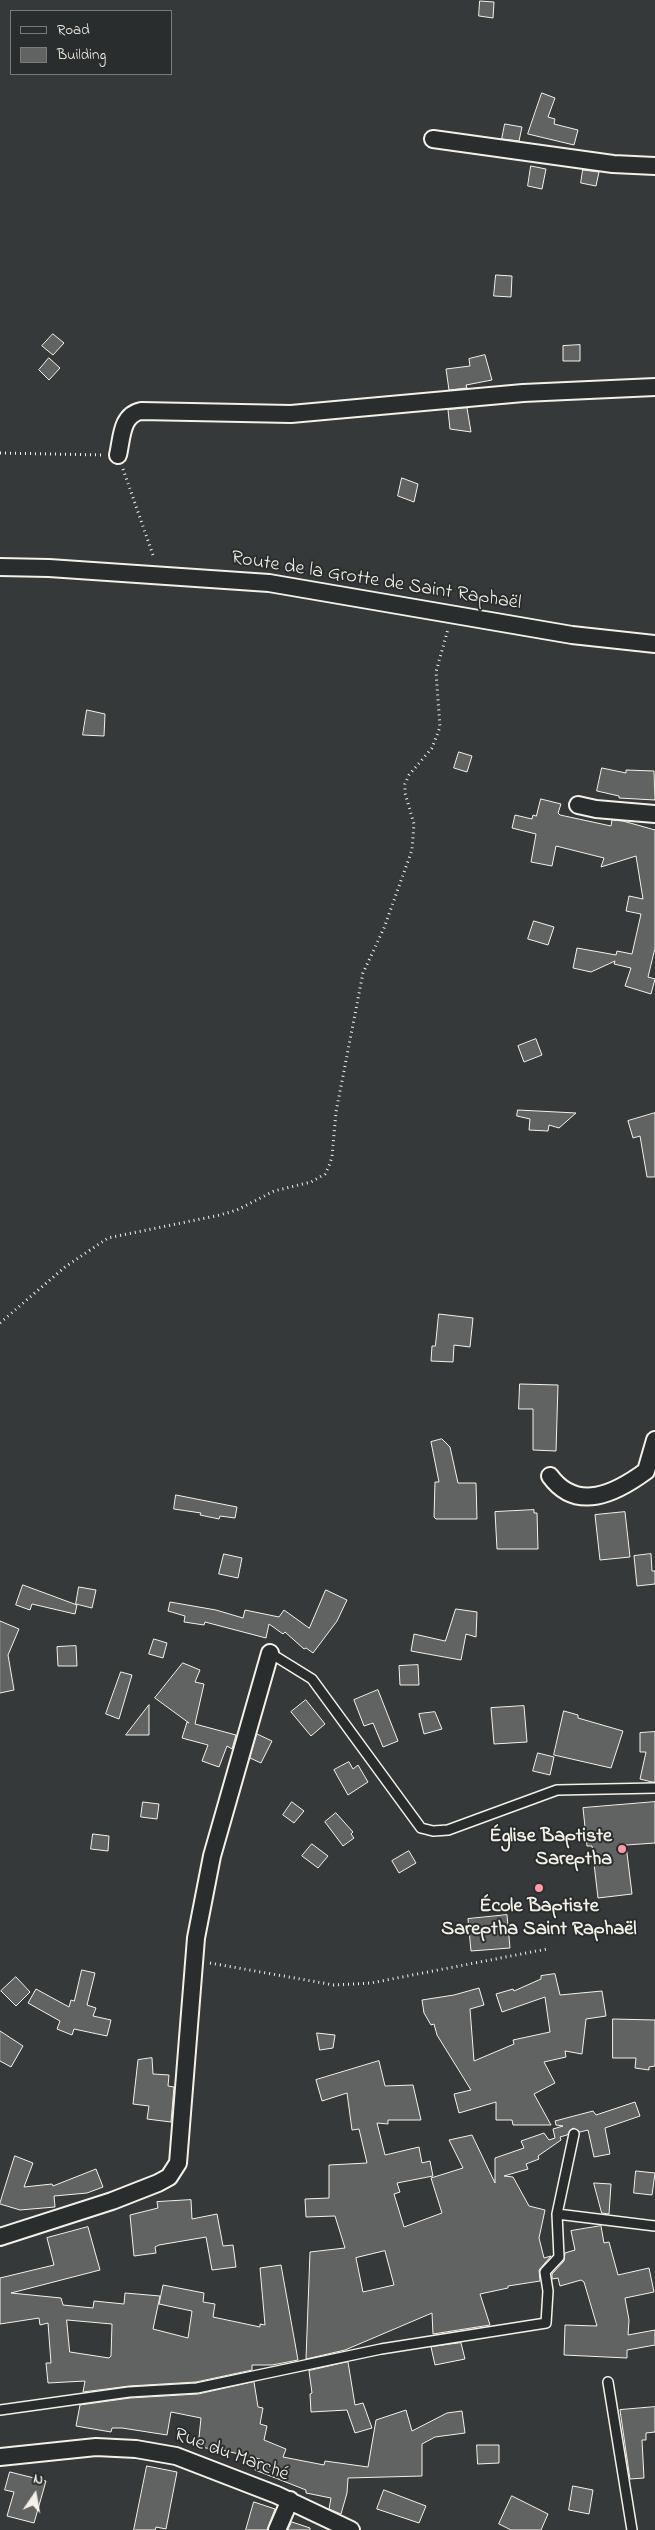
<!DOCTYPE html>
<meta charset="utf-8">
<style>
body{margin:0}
#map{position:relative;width:655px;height:2530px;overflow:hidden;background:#363939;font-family:"Indie Flower",sans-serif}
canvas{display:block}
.legend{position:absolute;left:10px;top:10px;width:162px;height:65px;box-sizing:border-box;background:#2a2d2e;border:1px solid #7b7b78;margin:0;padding:6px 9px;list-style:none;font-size:15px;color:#f4f1e8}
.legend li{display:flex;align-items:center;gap:10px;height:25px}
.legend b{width:25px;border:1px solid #7b7b78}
.north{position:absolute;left:10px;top:2470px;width:50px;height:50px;-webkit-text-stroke:4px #2a2d2e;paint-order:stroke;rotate:12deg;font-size:14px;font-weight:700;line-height:20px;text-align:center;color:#f4f1e8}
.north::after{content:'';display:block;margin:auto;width:18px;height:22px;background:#f4f1e8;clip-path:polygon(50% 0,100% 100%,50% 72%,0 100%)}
</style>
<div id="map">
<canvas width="655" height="2530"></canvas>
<ul class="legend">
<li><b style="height:6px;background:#2a2d2e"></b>Road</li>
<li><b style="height:14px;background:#616362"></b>Building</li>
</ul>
<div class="north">N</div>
</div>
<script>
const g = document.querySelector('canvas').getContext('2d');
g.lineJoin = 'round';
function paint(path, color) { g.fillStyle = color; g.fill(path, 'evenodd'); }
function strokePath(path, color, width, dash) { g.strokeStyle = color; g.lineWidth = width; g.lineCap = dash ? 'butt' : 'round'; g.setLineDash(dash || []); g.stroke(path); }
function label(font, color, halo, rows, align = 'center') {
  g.font = font + ' "Indie Flower",sans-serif'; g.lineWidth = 4; g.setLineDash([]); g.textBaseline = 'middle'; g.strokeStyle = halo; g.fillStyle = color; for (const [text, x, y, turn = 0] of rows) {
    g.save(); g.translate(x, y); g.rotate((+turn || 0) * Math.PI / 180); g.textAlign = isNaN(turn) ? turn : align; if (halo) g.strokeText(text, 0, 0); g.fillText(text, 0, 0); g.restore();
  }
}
const building = new Path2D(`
 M480,1l14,1 -1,16 -14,-2z
 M542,93l13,5 -7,19 7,2 -1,5 24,6 -4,15 -46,-11z
 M505,124l17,3 -3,14 -17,-2z
 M531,166l15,3 -4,20 -14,-3z
 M583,170l16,2 -3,14 -15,-3z
 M496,275l16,1 -1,21 -17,-1z
 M53,334l11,9 -11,12 -11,-9z
 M580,345v16h-17v-15z
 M485,355l7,25 -26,5 1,3 -18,2 -3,-21 24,-3 -1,-7z
 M49,358l11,10 -11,12 -10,-10z
 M467,408l4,24 -21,-3 -2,-19z
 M402,478l16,6 -4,18 -16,-6z
 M87,710l18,4 -1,22 -21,-1z
 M459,752l13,4 -5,16 -13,-4z
 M602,768l24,5v-3l28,1 1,29 -36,-2v-2l-22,-5z
 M541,799l20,5 -3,9 2,2 51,11 1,-6 11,1 32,9v118l-7,29 7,2 -4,15 -26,-8 6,-18 -17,-4 1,-3 -24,11 -18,-4 4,-20 39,7 1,-4 15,3 9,-40 -15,-3 3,-15 14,3 -7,-43 -35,11 3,-9 -48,-12 -4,20 -21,-4 5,-28 -24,-6 3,-13 17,4 1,-4 3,1z
 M534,921l20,6 -6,18 -20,-6z
 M536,1039l6,16 -18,7 -6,-16z
 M518,1110l58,3 -17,15 -10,-3 -1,6 -19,-1 1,-11 -13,-3z
 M655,1113v64h-8l-7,-41 -7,2 -5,-17z
 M439,1314l34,4 -3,29 -16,-2 -1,17 -22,-1 1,-15h3z
 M520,1384l38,1 -2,66 -23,-1v-41h-14z
 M442,1439l8,8 8,36h18l1,36h-41l-2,-2 1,-35h4l-8,-40z
 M176,1495l61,12 -2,11 -15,-2 -1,3 -19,-4 1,-2 -27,-4z
 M534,1510v3h3l1,36h-41l-2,-37z
 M625,1512l5,45 -30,3 -5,-45z
 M224,1554l18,4 -4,20 -19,-4z
 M651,1554l1,17h3v13l-18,2 -3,-30z
 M23,1585l54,20 -2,9 -43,-10 -2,6 -14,-5z
 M79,1587l17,3 -4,18 -16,-4z
 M326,1590l21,10 -10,21 -24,32 -7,-5 -2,1 -19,-17 -2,2 -14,-10 -3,14 -61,-16 -1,3 -20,-3 1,-6 -17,-5 2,-9 46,8 27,8 2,-8 34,7 5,-7 25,18z
 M456,1609l21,3 -1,25 -10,-3 -5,26 -50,-9 3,-17 31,7z
 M0,1621l19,8 -11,26 6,35 -14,3z
 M154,1639l13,4 -4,15 -14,-4z
 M76,1646l1,20h-19l-1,-19z
 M183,1663l17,7 -5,12 9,2 -9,40 41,11 -4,14 -5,-3 -8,21 -17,-6 6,-16 -26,-7 5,-16 2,1 -34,-25z
 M418,1665l1,20h-19l-1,-19z
 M121,1672l11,3 -13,44 -13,-5z
 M378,1690l20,51 -15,6 -10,-24 -9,3 -10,-26z
 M306,1700l19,24 -14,12 -20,-24z
 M149,1705v30h-23z
 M524,1706l3,36 -33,2 -3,-36z
 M564,1711l14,4v3l45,13 -12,37 -57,-13z
 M435,1712l7,17 -18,5 -5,-20z
 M655,1732v50h-3l-12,-3 6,-27h-6v-19z
 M257,1734l15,7 -11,22 -11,-5z
 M538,1753l16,4 -4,18 -17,-4z
 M349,1762l4,7 5,-4 10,17 -20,13 -14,-25z
 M143,1802l16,2 -2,15 -16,-2z
 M292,1802l12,9 -10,12 -11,-8z
 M655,1802v41l-29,2 6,49 -34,4 -6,-52h-5l-4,-38z
 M336,1813l17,19 -2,2 3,4 -11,8 -18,-24z
 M93,1834l16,2 -1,15 -17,-2z
 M312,1844l16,12 -10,12 -16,-12z
 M409,1851l7,12 -17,10 -7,-12z
 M507,1915l3,33 -39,3 -3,-32z
 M82,1970l13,3 -8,32 9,3 -3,8 18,4 -4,16 -33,-7 -2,6 -15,-6 3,-8 -32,-18 8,-14 33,18 2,-7 3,1z
 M555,1974l5,21 42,-4 4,25 -20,3 -4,35 -17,-3 1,6 -22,5 11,21 -21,11 17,31h-38l-1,-5h-16v-18l-37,11 -5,-19 17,-4 -34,-55 -3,-11 -3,1 -7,-12 -2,-13 32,-5 25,-7 5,17 -14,4 4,52 40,-17 -1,-4 37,-8 -5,-35 -43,15 -6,-18 17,-5 1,2 27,-12v-3z
 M16,1977l14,15 -14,14 -15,-15z
 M613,2019l42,1v46l-6,1v3l-14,-2 1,-10h-23z
 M0,2031l23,15 -12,21 -11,-6z
 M317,2033l18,2 -2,13 -13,2z
 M152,2058l1,16 16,1 -1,11 6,1 -3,35 -24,-3 2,-13 -16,-2 5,-44z
 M379,2061l6,25 28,-1 8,35h-33v4l-11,-1 8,32 34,-8 3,16 8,-2 3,15 -36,7 3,9 -6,2 10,33 38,-14 -11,-35 32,-10 -14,-28 23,-5 23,48v-25l29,-10 -3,-7 23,-8 5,7 6,-2 -2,-9 10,-3 -7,-1 -1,-4 38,-10 3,4 39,-13 5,14 -35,12 5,26 -16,3 -6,-27 -8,2 -7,-4 -6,7 -7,2 1,3 -23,16 1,3 -13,5 2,5 -24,7 9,1 16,29 16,4 -6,28 5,20 7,-2 -12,14 1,11 -32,5v2l-28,6 10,31 -57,9 -1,-21 -87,37 -39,9 4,-107 35,-4 -10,-32 -29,1 -1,-18 24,-1v-33l38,-2 -8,-34 -7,1 -5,-37 -25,8 -6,-21zM385,2251l9,34 -31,7 -7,-34z
 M15,2156l18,7 -9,24 28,-3 1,2 43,-17 7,18 -16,6 -33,3 1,11 -35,3 -20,-6z
 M636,2171l19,2 -3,22 -18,-2z
 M594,2183l17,1 -2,30 -7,-1z
 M191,2200l1,19 25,-5 6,32 10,-1 3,22 -24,3 -6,-33 -47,8 -4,2 1,6 -22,3 -4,-41 28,-7 -1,-6z
 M601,2226l3,17 5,-1 9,33 31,-7 5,24 -29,6 4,22 -1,15 27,-5v15l-28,5v8l-63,-3 1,-30 32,1 -13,-44 -3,-2 -21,6 -2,-8 -6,1v-5l12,-13 1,-8 10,-3 -4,-19z
 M88,2227l12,43 -89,23 50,5 2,7 30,3 1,-7 30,3 1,-11 35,3 -7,33 35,9 4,-27 -33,-7 4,-19 41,8 -1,9 12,2 -2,13 47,10v-3l5,1 -5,-57 21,-3 17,95 -26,5h-20v5l-56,12 -67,4 -46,6 2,-11 -37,2 -2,-20h5l-3,-40 -8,2 -1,-7 -39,6v-46l54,-13 -7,-27zM67,2320l45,4 -1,32 -2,2 -39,-6z
 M461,2343l4,16 -30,6 -4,-18z
 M348,2362l7,43 8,-2 9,25 -17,5 -8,-23 -36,2 -1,-18 2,-1 -3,-22z
 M254,2382l4,25 5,1 -3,16 7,2 -3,14 22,9 -3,8 41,8 1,-4 43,6 8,-47 30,-10 6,21 35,-18 15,-2 3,22 -30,4 -13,7v32l-74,2 -1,15 -6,21 -12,-5 2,-11 -25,-5v-3l-51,-20 5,-11 -38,-9 -24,-3 3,-29 -30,-6 -4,23 -45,-7h-10l-1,4 -35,-6 4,-21 50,-7 68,-4z
 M655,2407v25l-9,1v7h-4l2,38 -14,1 -10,-69z
 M477,2445h22v18l-21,1z
 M147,2466l30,6 -11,57 -10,-2 -1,3h-21z
 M10,2472l36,9 -12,42 -27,-7 7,-24 -9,-2z
 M573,2486l20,4 -4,24 -20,-4z
 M384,2490l42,16 -7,17 -42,-14z
 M512,2496l36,18 -7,16h-30l-12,-6z
 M254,2502l21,7 -8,21h-21z
 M292,2522l18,6v2h-22z`);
paint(building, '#616362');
strokePath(building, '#f4f1e8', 1);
const lane = new Path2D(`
 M270,1653l42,26 109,149 12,3 15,-1 109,-40 98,-2
 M557,2214l98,12
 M608,2382l24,148
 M0,2410l129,-18 68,-4 184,-39 165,-26 2,-32 -3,-19 14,-15 -2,-43 17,-80`);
const street = new Path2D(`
 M433,139l180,25 42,2
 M118,455c4,-17 3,-40 23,-44l150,3 232,-21 132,-6
 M0,567l49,1 220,15 303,52 83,9
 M578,805l18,4 59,5
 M550,1476c27,37 66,17 96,-5l9,-31
 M0,2237l112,-36 46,-18 11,-6 9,-14 18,-225 16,-82 58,-203
 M0,2457l96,-10 40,2 40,7 101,39 74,35
 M277,2530l13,-30`);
strokePath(lane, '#f4f1e8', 12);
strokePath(street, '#f4f1e8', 20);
strokePath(new Path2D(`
 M0,453l103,2
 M123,469l31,89
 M0,1323l65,-56 43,-29 112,-23 17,-5 37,-19 37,-9 14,-8 4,-8 3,-9 4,-45 27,-139 21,-45 28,-78 2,-26 -9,-31v-9l4,-9 23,-27 8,-21 -4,-55 12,-43
 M210,1963l124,22 37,-2 176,-34`), '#f4f1e8', 3, [1, 4]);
strokePath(lane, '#2a2d2e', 9);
strokePath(street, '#2a2d2e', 16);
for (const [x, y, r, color] of [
 [622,1849,5,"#ff9aa2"],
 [539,1888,5,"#ff9aa2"]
]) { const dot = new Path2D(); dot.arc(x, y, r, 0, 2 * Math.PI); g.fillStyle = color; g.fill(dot); strokePath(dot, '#2a2d2e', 2); }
label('20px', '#f4f1e8', '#2a2d2e', [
 ["Route de la Grotte de Saint Raphaël",376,582,9],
 ["Rue du Marché",231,2456,20]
]);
label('bold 20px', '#f4f1e8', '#2a2d2e', [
 ["Église Baptiste",612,1838],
 ["Sareptha",612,1861],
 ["École Baptiste",539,1908,"center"],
 ["Sareptha Saint Raphaël",539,1931,"center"]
], 'right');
</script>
